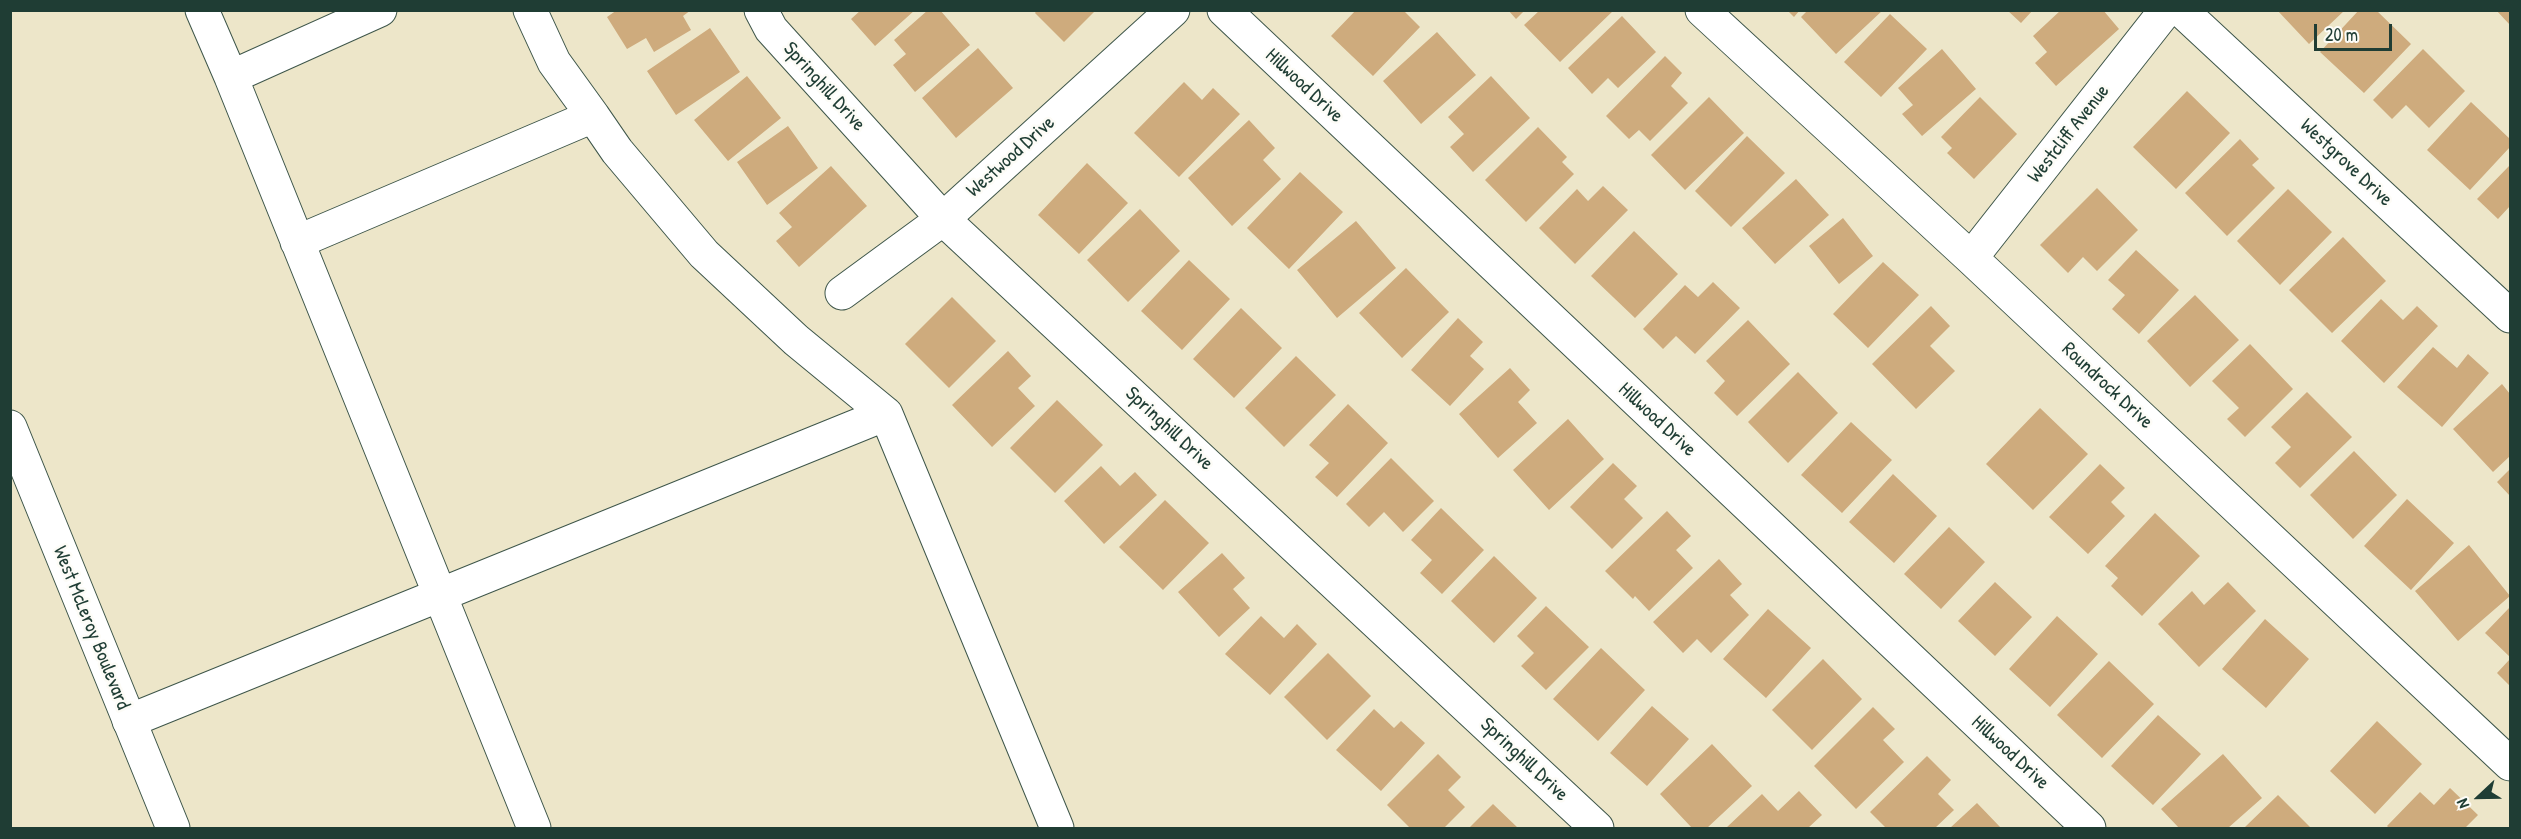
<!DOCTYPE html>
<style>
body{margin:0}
#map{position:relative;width:2521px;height:839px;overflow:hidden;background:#ede6c9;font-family:"Patrick Hand",sans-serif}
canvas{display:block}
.frame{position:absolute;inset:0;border:12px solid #1f3d34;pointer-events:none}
.north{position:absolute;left:2449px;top:767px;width:60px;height:60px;-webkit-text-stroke:4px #fdfcf7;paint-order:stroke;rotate:248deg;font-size:16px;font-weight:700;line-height:24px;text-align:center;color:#1f3d34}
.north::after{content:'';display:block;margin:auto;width:21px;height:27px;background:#1f3d34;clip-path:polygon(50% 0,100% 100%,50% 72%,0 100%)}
.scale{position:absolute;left:2314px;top:24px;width:78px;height:27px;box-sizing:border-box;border:3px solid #1f3d34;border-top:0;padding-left:8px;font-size:18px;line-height:21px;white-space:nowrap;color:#1f3d34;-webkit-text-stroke:4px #fdfcf7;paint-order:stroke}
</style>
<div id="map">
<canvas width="2521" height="839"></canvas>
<div class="frame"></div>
<div class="north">N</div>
<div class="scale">20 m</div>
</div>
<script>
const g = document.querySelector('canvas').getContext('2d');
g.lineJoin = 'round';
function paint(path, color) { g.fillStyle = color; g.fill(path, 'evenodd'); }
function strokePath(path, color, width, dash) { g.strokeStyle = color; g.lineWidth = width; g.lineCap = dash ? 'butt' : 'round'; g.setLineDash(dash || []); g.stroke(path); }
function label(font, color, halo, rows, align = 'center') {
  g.font = font + ' "Patrick Hand",sans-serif'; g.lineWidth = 5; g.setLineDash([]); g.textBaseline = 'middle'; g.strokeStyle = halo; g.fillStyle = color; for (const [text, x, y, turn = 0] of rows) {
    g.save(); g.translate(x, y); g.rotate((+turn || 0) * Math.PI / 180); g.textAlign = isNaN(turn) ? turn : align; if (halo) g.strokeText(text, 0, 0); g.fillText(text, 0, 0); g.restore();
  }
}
paint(new Path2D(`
 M617,10h74l-8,6 8,14 -37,22 -8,-14 -19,11 -20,-32z
 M861,10h54l-40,36 -24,-27z
 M928,10h12l30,35 -55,47 -22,-27 13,-11 -12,-14z
 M1037,10h59l-32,32 -29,-29z
 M1356,10h47l17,17 -47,49 -42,-40z
 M1508,10h17l-9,9z
 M1540,10h74l-54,52 -36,-37z
 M1787,10h13l-6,7z
 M1808,10h75l-47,44 -35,-37z
 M2007,10h26l-12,13z
 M2061,10h42l16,19 -63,57 -21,-23 12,-11 -14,-16z
 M2277,10h68l-36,34z
 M2359,10h17l35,34 -47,49 -44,-41z
 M2496,10h14v15z
 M1890,14l37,35 -46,48 -37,-35z
 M1622,16l34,36 -38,36 -10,-10 -16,16 -24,-26z
 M710,28l30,44 -64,43 -29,-44z
 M1437,32l39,43 -55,49 -38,-43z
 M978,48l35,40 -57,50 -34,-40z
 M1942,49l34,40 -54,47 -20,-22 11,-9 -15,-17z
 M2423,49l42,42 -36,37 -23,-23 -14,14 -19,-19z
 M1665,56l17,17 -11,13 17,17 -38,38 -11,-11 -10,9 -23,-23z
 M747,76l34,42 -53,43 -34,-41z
 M1491,76l39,42 -57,54 -23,-25 14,-13 -16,-17z
 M1184,82l18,18 11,-12 27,26 -61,63 -45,-44z
 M2187,91l43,42 -54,56 -43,-42z
 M1709,97l35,36 -59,57 -34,-35z
 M1980,97l37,37 -43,45 -27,-26 5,-5 -11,-11z
 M2471,102l39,37v8l-40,43 -43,-40z
 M1249,120l26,28 -12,12 18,19 -49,47 -44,-48z
 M788,126l30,42 -51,37 -30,-43z
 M1538,127l29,30 -5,5 12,12 -48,48 -41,-42z
 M1747,136l38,37 -54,54 -36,-36z
 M2240,139l19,20 -7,6 23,23 -48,48 -42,-43z
 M1087,163l41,40 -49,51 -41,-39z
 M2510,165v41l-12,13 -21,-20z
 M831,166l36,40 -68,61 -23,-26 16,-14 -13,-14z
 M1300,172l43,40 -54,57 -42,-41z
 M1796,179l33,36 -54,49 -33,-36z
 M1603,186l25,24 -53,54 -36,-36 38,-39 11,12z
 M2097,188l41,42 -41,41 -14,-14 -15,16 -28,-28z
 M2288,189l44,43 -52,53 -43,-44z
 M1140,209l40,42 -52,51 -41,-42z
 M1843,218l30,38 -34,28 -30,-38z
 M1356,221l40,47 -59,50 -40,-48z
 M1634,231l44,43 -43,44 -44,-42z
 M2343,237l43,44 -54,52 -43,-43z
 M2136,250l43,40 -40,44 -27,-25 13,-14 -17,-15z
 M1189,260l41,39 -48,51 -41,-39z
 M1883,262l36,33 -51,53 -35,-34z
 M1406,268l43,44 -47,46 -43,-45z
 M1713,282l27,26 -45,46 -19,-18 -13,13 -20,-20 42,-44 13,12z
 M2195,295l44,45 -49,47 -43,-46z
 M952,297l44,44 -47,47 -44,-44z
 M2381,299l22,21 14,-14 21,20 -54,57 -43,-42z
 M1931,306l19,20 -20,20 25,25 -39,38 -44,-45z
 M1241,308l41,40 -48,50 -41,-39z
 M1458,318l25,24 -13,14 14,13 -34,37 -39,-36z
 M1748,320l42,44 -53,52 -23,-23 11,-12 -19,-20z
 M2250,344l43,45 -48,48 -18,-18 12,-11 -27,-27z
 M2433,347l24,21 11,-14 21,19 -47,54 -45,-40z
 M1008,351l23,25 -13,12 17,18 -43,41 -40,-42z
 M1296,356l40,39 -52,52 -39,-39z
 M1510,368l20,22 -12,12 19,21 -39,35 -39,-44z
 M1798,372l40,41 -50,50 -40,-41z
 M2502,384l8,10v62l-17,16 -40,-43z
 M2307,392l45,45 -52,51 -25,-25 16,-16 -20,-20z
 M1057,400l46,45 -48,48 -45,-45z
 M1348,404l40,39 -51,54 -22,-20 14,-14 -20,-18z
 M2040,408l48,46 -55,56 -47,-46z
 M1568,419l36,40 -55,51 -36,-40z
 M1851,422l41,38 -50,53 -41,-38z
 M2354,451l43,44 -44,44 -43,-44z
 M1391,458l43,43 -31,31 -19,-20 -15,15 -23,-23z
 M1613,463l24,23 -13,13 19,19 -31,31 -42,-42z
 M2100,464l25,24 -14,14 14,14 -37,38 -39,-37z
 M1101,466l19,20 15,-14 22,23 -53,49 -40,-43z
 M2510,469v27l-13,-14z
 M1893,474l44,42 -43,47 -45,-41z
 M2407,499l47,44 -43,47 -47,-44z
 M1165,500l44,43 -46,47 -44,-43z
 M1441,508l43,42 -42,44 -22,-21 12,-13 -21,-20z
 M1667,511l24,25 -15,14 17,18 -44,43 -14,-15 -2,3 -28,-28z
 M2155,513l45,43 -58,60 -31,-30 7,-8 -13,-12z
 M1949,527l36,35 -44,47 -37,-35z
 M2469,545l41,51 -52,45 -43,-50z
 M1222,553l23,25 -12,11 17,19 -31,29 -41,-45z
 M1494,556l43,42 -43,45 -43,-42z
 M1719,559l23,25 -12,11 19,20 -38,38 -14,-14 -14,14 -30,-31z
 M1995,582l37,35 -37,39 -37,-35z
 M2228,582l28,29 -57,56 -41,-43 34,-33 12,14z
 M1546,606l43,41 -43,43 -25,-24 13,-13 -17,-17z
 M2510,607v50l-25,-24z
 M1768,609l43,39 -45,50 -43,-39z
 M1261,616l23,22 13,-14 20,20 -47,51 -45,-41z
 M2057,616l41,38 -48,53 -41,-38z
 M2265,619l44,40 -43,49 -44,-39z
 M1601,648l44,42 -47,51 -45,-42z
 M1328,653l43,43 -44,44 -43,-43z
 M1823,659l39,40 -50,51 -40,-40z
 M2510,659v27l-13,-13z
 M2109,661l45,43 -52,54 -45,-43z
 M1652,706l37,33 -42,47 -37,-33z
 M1873,707l22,22 -12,11 21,22 -48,47 -42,-43z
 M1374,709l20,19 7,-7 24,22 -44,48 -45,-41z
 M2158,715l43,39 -48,51 -42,-39z
 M2377,721l45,43 -47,50 -45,-43z
 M1712,744l40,42 -45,42h-15l-32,-34z
 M1438,754l23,23 -13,13 17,17 -21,21h-34l-23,-23z
 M2223,754l39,44 -34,30h-49l-18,-19z
 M1927,756l24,24 -13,14 16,16 -19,18h-49l-16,-16z
 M2450,788l28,27 -13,13h-76l-2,-2 33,-34 14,13z
 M1799,791l23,24 -14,13h-82l36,-34 16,17z
 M2278,795l33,33h-67z
 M1977,803l24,25h-51z
 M1493,804l25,24h-49z`), '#ceab7d');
const minor = new Path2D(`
 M202,10l29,67 303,751
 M530,10l24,52 39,54 24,35 87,103 92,86 90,74
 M761,10l10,19 172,190 654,609
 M1224,10l865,818
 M1702,10l269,248 539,506
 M2181,10l329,306
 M231,77l149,-67
 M297,242l296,-126
 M1971,258l195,-248
 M842,293l101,-74 230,-209
 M129,721l757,-307 171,414`);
const major = new Path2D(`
 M10,427l163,401`);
strokePath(minor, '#3e564a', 35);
strokePath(major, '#3e564a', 35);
strokePath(minor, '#fff', 33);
strokePath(major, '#fff', 33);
label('20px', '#1f3d34', '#fdfcf7', [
 ["Hillwood Drive",1304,86,43],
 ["Springhill Drive",824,87,48],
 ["Westcliff Avenue",2069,134,-52],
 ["Westwood Drive",1011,157,-42],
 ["Westgrove Drive",2346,163,43],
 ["Roundrock Drive",2107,386,43],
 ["Hillwood Drive",1657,420,43],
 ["Springhill Drive",1169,429,43],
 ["West McLeroy Boulevard",91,628,68],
 ["Hillwood Drive",2010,753,43],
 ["Springhill Drive",1524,760,43]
]);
</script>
